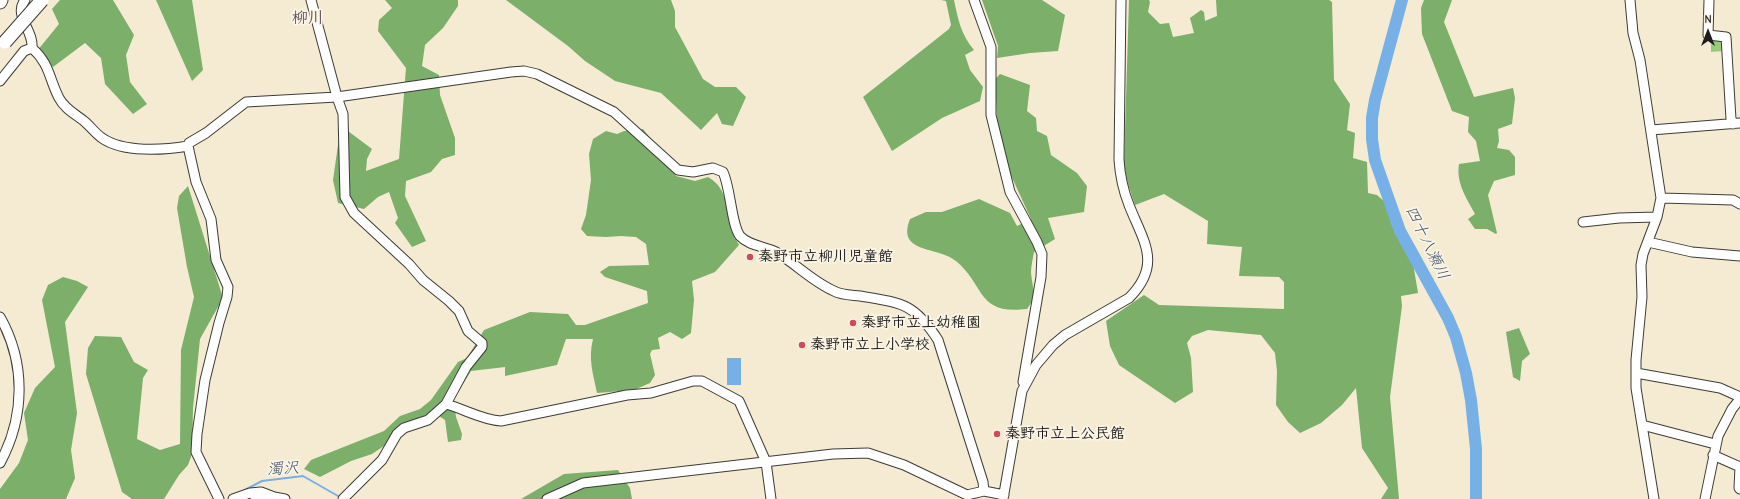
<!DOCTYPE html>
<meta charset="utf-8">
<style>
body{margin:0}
#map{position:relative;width:1740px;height:499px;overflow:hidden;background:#f4ebd2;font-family:"Comic Neue",sans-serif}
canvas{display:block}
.north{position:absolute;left:1688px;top:12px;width:40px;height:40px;-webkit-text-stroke:3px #fcf5e5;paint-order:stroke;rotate:0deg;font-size:11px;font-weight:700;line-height:16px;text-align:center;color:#1c1c1c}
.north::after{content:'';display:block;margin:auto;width:14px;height:18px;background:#1c1c1c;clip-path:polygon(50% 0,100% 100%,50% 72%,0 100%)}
</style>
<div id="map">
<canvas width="1740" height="499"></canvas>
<div class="north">N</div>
</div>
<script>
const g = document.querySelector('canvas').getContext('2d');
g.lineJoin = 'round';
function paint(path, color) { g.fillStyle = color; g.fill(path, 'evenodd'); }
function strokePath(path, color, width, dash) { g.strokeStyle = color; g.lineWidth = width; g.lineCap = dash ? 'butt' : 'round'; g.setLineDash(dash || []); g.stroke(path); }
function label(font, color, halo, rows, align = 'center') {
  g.font = font + ' "Comic Neue","Klee One",sans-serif'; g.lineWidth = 3.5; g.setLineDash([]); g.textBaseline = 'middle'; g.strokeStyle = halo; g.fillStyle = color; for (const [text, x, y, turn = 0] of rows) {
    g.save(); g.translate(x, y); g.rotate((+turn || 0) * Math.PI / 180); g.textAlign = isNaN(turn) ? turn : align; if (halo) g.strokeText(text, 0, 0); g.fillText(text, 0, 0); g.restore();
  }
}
paint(new Path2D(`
 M1722,39l3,12 -14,1v-12z`), '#9acb7a');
paint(new Path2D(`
 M60,0h53l21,35 -8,20 4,27 17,22 -14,10 -28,-30 -4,-26 -16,-15 -32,24 -16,-16 22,-27 -7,-15z
 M156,0h36l11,70 -11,11z
 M385,0h73v6l-15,22 -18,17 -3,21 17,9 1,20 15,43v17l-13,4 -11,13 -25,9 -1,15 21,45 -14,6 -17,-24 3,-5 -9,-26 -11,5 -14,12 -26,-6 -5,-23 6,-42 9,-7 24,18 -5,10 -1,12 33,-12 7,-91 -28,-37 1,-11 13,-12z
 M506,0h165l4,11v16l28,52 12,8h21l10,10 -13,29 -11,-2 -5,-11 -16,17 -40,-37 -46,-12 -30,-20 -17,-15z
 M941,0h13c4,19 7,35 20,50l-9,5 5,15 13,17 -3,14 -38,17 -50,33 -29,-54 86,-68 2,-4 -5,-24z
 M982,0h60l23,15 -7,36 -28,2 -33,5 1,-12z
 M1129,0h20l1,2 -2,10 12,12 9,-1 4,14 21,-4 -4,-15 11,-8 3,2 1,9 12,-5 -1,-16h113l3,2 2,78 16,24 -3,26 8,3 -2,25 14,4 1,31 9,2 9,8 5,20 22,40 5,30 -17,3 1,10 -12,91 9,102h-18l7,-11 -26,-40 -6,-60 -14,17 -21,18 -21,10 -12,-11 -12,-17 1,-34 -2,-18 -14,-18 -53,-5 -16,6 -5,7 4,15 2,34 -18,11 -56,-38 -9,-19 -4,-25 38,-26 15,10 125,4v-27l-5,-5 -40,-1 3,-29 -35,-3 1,-23 -44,-27 -29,11 -7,-21 -4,-19z
 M1424,0h28l-8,22 30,75 39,-9 2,10 -3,26 -14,5 1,12 -2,7 12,2 6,7v18l-21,6 -6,14 9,38 -1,1 -9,-5h-12l-7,-10 7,-5c-9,-17 -19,-31 -16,-50l21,-3 -4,-20 -8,-9 1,-15 -17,-6 -30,-77 -1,-26z
 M1000,74l30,11 -3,26 9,7 1,13 10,5 4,19 26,18 10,13 -3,26 -36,6 7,21 -21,13c-1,6 -3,14 -3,20 1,16 7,23 -4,37 -51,6 -41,-23 -71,-48 -18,-15 -60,-7 -46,-42l16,-7h16l37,-13 31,14 7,13 14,-7 -22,-48 -12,-51 -2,-41z
 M643,129l13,16 20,31 19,5 13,-4c20,11 19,34 24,54 1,5 5,9 7,14l-24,27 -23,9 2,19 -3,33 -9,6 -12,-7 -12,6 2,11 -8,1 -2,4 5,21 -5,8 -16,7 -37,3c-4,-20 -9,-34 -4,-54h-27l-9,26 -52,11v-9l-34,4 -17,28 2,18 6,17 -1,6 -13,2 -3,-22 -12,-8 -36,15 -13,19 -12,8 -21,7 -31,16 -16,-8 7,-9 73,-29 16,-15 20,-7 11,-9 27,-38 9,-4 17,-28 46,-18 38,2 8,11h9l63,-22 -1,-12 -42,-14 -5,-5 9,-6 40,-1 -3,-21 -10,-7 -15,-1 -15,1 -19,-1 -6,-7 5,-14 5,-35 -2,-26 4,-15 13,-8 11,3 7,-3z
 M188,186l35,112 -23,41 -7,69 -1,46 -4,11 -9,10 -15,24h-32l-10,-7 -36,-118 2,-26 7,-12 26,1 13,25 14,8 -5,8 -6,61 23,11 20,-6 1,-94 13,-53 -7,-30 -10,-59 2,-12z
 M63,277l14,4 11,6 -23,35 12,91 -6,37 4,28 -9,21h-66v-10l19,-26 9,-23 -4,-27 11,-25 20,-21 -13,-67 6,-15z
 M1519,328l11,26 -8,7 -2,20 -7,-4 -7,-45z
 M618,470l12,18 2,11h-111l43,-25z`), '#7baf6a');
paint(new Path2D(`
 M727,358h14v27h-14z`), '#77b0e7');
strokePath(new Path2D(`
 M241,492l21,-11 41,-5 35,20`), '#77b0e7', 2);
strokePath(new Path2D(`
 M1402,0l-27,100 -3,18v21l3,21 25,71 48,87 8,19 10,36 5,27 5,49v50`), '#77b0e7', 12);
const minor = new Path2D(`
 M25,0c-12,15 9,31 7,48
 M311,0l26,97 6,17 2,83 9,16 55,51 14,16 26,21 10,10 9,20 14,12v4l-16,20 -20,37 -18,16 -24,8 -7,6 -15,26 -39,39
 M974,0l17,47v68l19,77 27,50 5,12 -1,23 -18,105
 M1630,0l3,33 7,27 21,138 -4,19 -14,37 -2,11 1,32 -6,63v28l18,111
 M1709,0l-1,35 18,2 5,82 2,5
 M32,48c18,16 17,31 27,50 5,10 16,16 25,23 6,5 11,12 18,17 21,15 62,12 86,8l1,-3 17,-10 40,-31 91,-5 174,-25 13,-1 13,3 77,38 64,58 15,2 20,-4 10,4c8,17 8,52 17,64 9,10 24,10 36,16 20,12 37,30 58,39 7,4 18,4 26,5 42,7 54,7 78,44l45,142 1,9
 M0,81l24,-30 8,-3
 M1651,130l89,-7
 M188,146l8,36 15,37 5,41 12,27 -1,10 -8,26 -14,57 -8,54 -1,18 23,47
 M1661,198l72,2 7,4
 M1583,222l36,-4 38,-1
 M1648,242l44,10 48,4
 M0,317c26,46 25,100 0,146
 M1636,373l84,15 20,9
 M446,404c18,5 36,16 55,17l126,-26 24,-2 42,-12h9l37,20 27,61 5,37
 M1642,425l73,19
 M1713,455l27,12 -1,21 1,1
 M233,499l17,-6 11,-1 13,5
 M255,499l19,-2 11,2
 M547,499l36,-16 250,-29 35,-1 36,12 63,30 17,-4 20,4
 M1003,499l19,-108 14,-26 17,-20 12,-10 64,-37c34,-34 14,-57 0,-93 -6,-15 -9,-30 -10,-45l2,-160
 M1705,499l13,-63 14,-27 8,-10`);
const highway = new Path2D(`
 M0,2l1,-2`);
strokePath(minor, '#3c3b37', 11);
strokePath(highway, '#3c3b37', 15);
strokePath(minor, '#fff', 9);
strokePath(highway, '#fff', 13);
const highwayBridge = new Path2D(`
 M5,42l37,-42`);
strokePath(highwayBridge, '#3c3b37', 15, []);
strokePath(highwayBridge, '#fff', 13);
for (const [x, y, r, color] of [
 [750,257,4,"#d1495b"],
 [853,323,4,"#d1495b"],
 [802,345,4,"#d1495b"],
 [997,434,4,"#d1495b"]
]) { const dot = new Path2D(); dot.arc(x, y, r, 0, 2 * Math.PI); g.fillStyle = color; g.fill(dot); strokePath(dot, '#fcf5e5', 1.5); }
label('bold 15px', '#1c1c1c', '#fcf5e5', [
 ["秦野市立柳川児童館",758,257],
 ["秦野市立上幼稚園",861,323],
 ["秦野市立上小学校",810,345],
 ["秦野市立上公民館",1005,434]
], 'left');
label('bold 16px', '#60515e', '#fcf5e5', [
 ["柳川",308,18]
]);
label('italic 16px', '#40576d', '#fcf5e5', [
 ["四十八瀬川",1427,243,64],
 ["濁沢",283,469,-4]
]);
</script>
